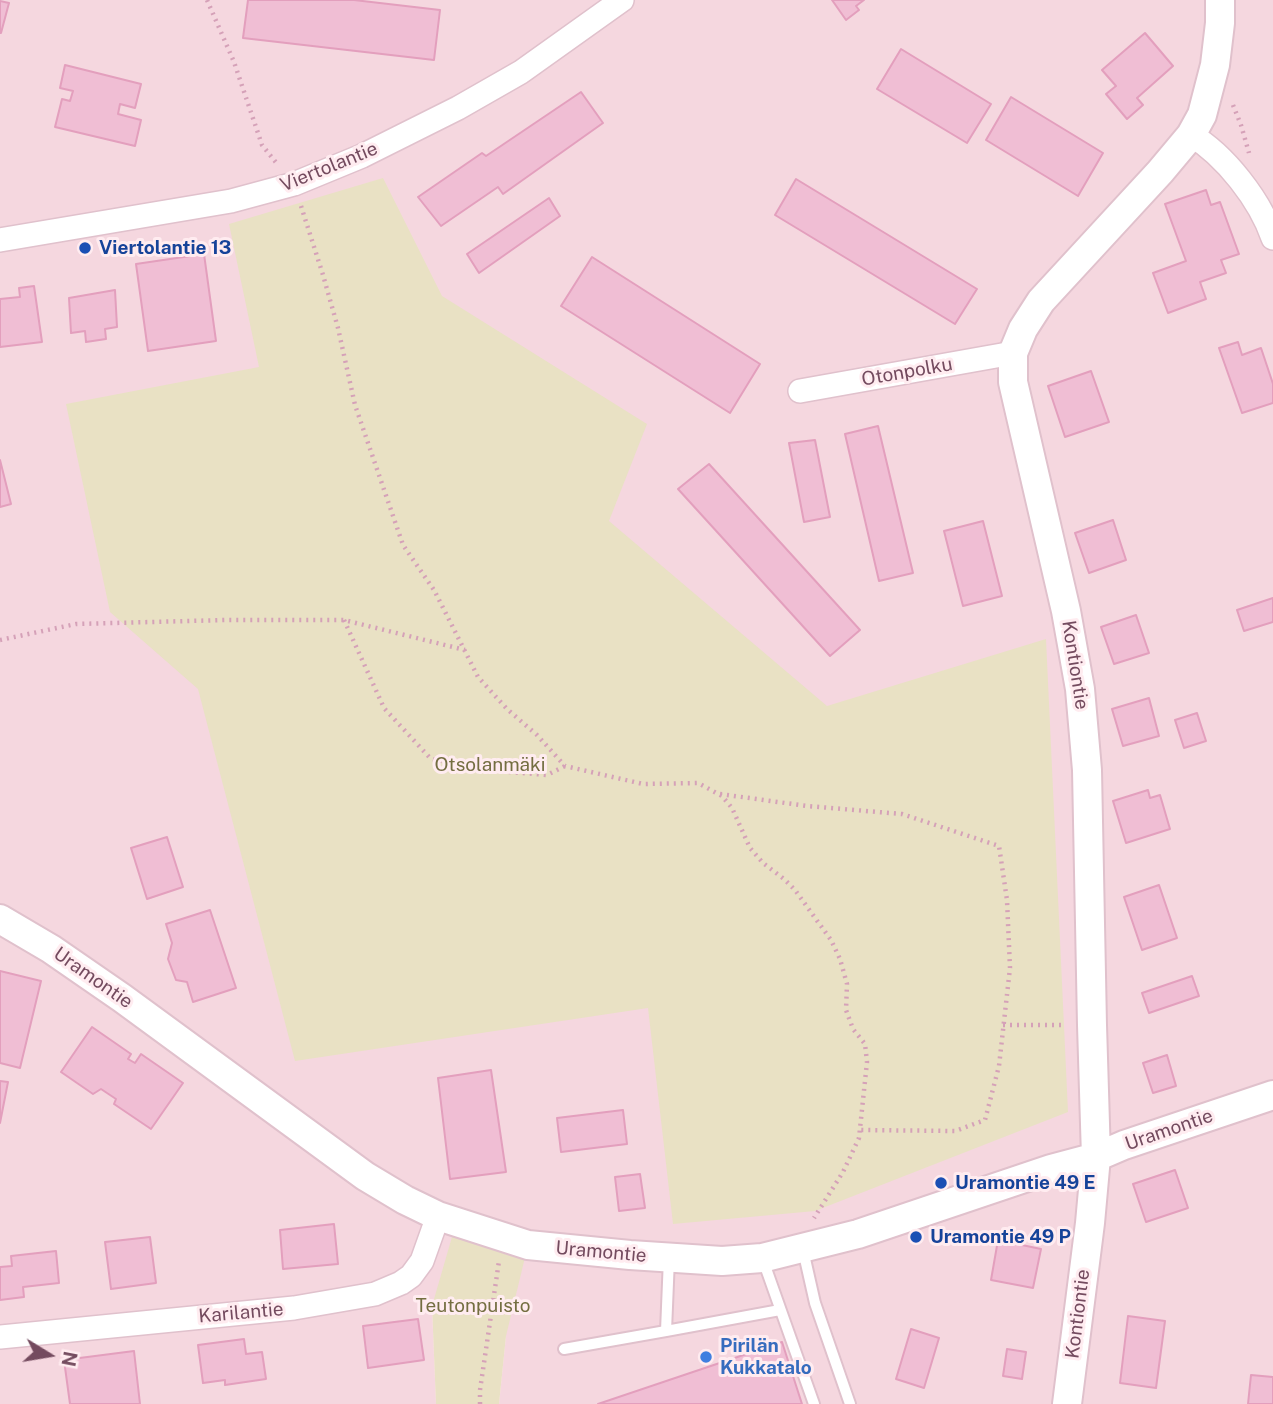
<!DOCTYPE html>
<meta charset="utf-8">
<style>
body{margin:0}
#map{position:relative;width:1273px;height:1404px;overflow:hidden;background:#fce6eb;font-family:"Public Sans",sans-serif}
canvas{display:block}
.north{position:absolute;left:14px;top:1320px;width:70px;height:70px;-webkit-text-stroke:5px #ffecf0;paint-order:stroke;rotate:101deg;font-size:19px;font-weight:700;line-height:28px;text-align:center;color:#744b5f}
.north::after{content:'';display:block;margin:auto;width:24px;height:32px;background:#744b5f;clip-path:polygon(50% 0,100% 100%,50% 72%,0 100%)}
</style>
<div id="map">
<canvas width="1273" height="1404"></canvas>
<div class="north">N</div>
</div>
<script>
const g = document.querySelector('canvas').getContext('2d');
g.lineJoin = 'round';
function paint(path, color) { g.fillStyle = color; g.fill(path, 'evenodd'); }
function strokePath(path, color, width, dash) { g.strokeStyle = color; g.lineWidth = width; g.lineCap = dash ? 'butt' : 'round'; g.setLineDash(dash || []); g.stroke(path); }
function label(font, color, halo, rows, align = 'center') {
  g.font = font + ' "Public Sans",sans-serif'; g.lineWidth = 6; g.setLineDash([]); g.textBaseline = 'middle'; g.strokeStyle = halo; g.fillStyle = color; for (const [text, x, y, turn = 0] of rows) {
    g.save(); g.translate(x, y); g.rotate((+turn || 0) * Math.PI / 180); g.textAlign = isNaN(turn) ? turn : align; if (halo) g.strokeText(text, 0, 0); g.fillText(text, 0, 0); g.restore();
  }
}
paint(new Path2D(`
 M0,0h1273v1404h-774l7,-68 -74,-30 4,98h-436z`), '#f5d7df');
paint(new Path2D(`
 M383,178l59,118 205,128 -38,97 218,185 219,-67 22,473 -253,99 -142,13 -25,-216 -353,53 -97,-372 -88,-77 -44,-208 193,-37 -30,-143z
 M456,1223l72,22 -22,91 -7,68h-63l-4,-98z`), '#e9e1c4');
const building = new Path2D(`
 M248,0h106l86,10 -6,50 -191,-22z
 M832,0h32l-8,6 3,4 -13,10z
 M0,1l9,2 -8,30h-1z
 M1145,33l28,33 -36,32 6,7 -16,14 -21,-25 10,-8 -14,-16z
 M901,49l90,55 -24,39 -90,-54z
 M65,65l76,19 -6,24 -15,-4 -2,10 23,6 -6,26 -80,-19 7,-28 8,2 3,-10 -13,-3z
 M581,92l22,31 -100,71 -5,-7 -57,39 -23,-29 64,-44 4,3z
 M1011,97l92,56 -25,43 -92,-56z
 M796,179l181,110 -22,35 -180,-109z
 M1206,190l5,15 9,-3 19,52 -18,6 5,13 -26,9 6,17 -38,14 -15,-40 33,-12 -21,-57z
 M549,198l11,18 -81,57 -12,-19z
 M204,254l12,87 -68,10 -12,-87z
 M592,257l168,107 -30,49 -169,-107z
 M34,286l8,56 -42,5v-48l20,-2 -1,-9z
 M115,290l2,37 -12,2 1,10 -20,3 -1,-11 -14,2 -2,-35z
 M1238,342l4,13 19,-7 12,36v19l-31,10 -23,-65z
 M1091,371l18,51 -44,15 -17,-51z
 M878,426l35,147 -34,8 -34,-147z
 M815,440l15,77 -26,5 -15,-79z
 M0,460l11,44 -11,3z
 M709,464l151,166 -30,26 -152,-167z
 M1113,520l13,40 -37,13 -14,-40z
 M983,521l19,75 -39,10 -19,-75z
 M1273,598v24l-29,9 -7,-21z
 M1136,615l13,38 -35,11 -13,-37z
 M1149,698l10,38 -36,10 -11,-37z
 M1197,713l9,28 -22,7 -9,-28z
 M1148,790l2,8 10,-3 10,34 -44,14 -13,-42z
 M167,837l16,50 -36,12 -16,-51z
 M1159,885l18,53 -35,12 -18,-53z
 M210,910l26,78 -43,14 -6,-20 -11,-2 -8,-21 4,-16 -6,-19z
 M0,971l41,10 -21,87 -20,-5z
 M1192,976l7,20 -50,17 -7,-20z
 M92,1027l39,27 -3,5 7,4 6,-9 42,29 -32,46 -37,-25 2,-5 -15,-10 -8,5 -32,-22z
 M1167,1055l9,31 -23,7 -10,-30z
 M491,1070l15,102 -56,7 -12,-101z
 M0,1081l8,1 -8,41z
 M623,1110l4,34 -66,8 -4,-34z
 M1175,1170l13,38 -42,14 -13,-38z
 M640,1174l5,34 -26,3 -4,-34z
 M334,1224l4,40 -55,5 -3,-39z
 M150,1237l6,46 -45,6 -6,-47z
 M998,1240l43,9 -8,39 -42,-8z
 M56,1251l3,32 -36,4 1,10 -24,3v-33l12,-1 -1,-10z
 M1128,1316l37,5 -9,67 -36,-5z
 M418,1319l6,41 -56,8 -5,-42z
 M911,1329l28,9 -15,50 -28,-9z
 M244,1339l2,15 16,-2 4,27 -41,6v-5l-22,3 -5,-38z
 M782,1342l20,62h-204z
 M1007,1349l19,3 -4,27 -19,-3z
 M134,1351l6,53h-70l-6,-44z
 M1251,1375l22,2v27h-25z`);
paint(building, '#f0bed4');
strokePath(building, '#e39fbd', 2);
const service = new Path2D(`
 M803,1250l12,53 35,101
 M669,1258l-3,73 114,-21
 M763,1260l51,144
 M564,1349l102,-18`);
const minor = new Path2D(`
 M1191,135c34,20 69,65 82,103
 M0,240l231,-39 63,-17 68,-28 96,-48 63,-36 101,-72
 M800,391l213,-38
 M0,1337l294,-29 81,-14 26,-11 10,-7 11,-15 16,-45`);
const tertiary = new Path2D(`
 M0,919l51,30 71,49 243,178 40,24 33,16 90,29 102,10 92,6 40,-3 96,-24 193,-65 45,-12 28,-12 149,-50
 M1067,1404l23,-181 6,-66 -4,-132 -5,-255 -7,-81 -14,-78 -53,-229v-29l10,-24 18,-28 119,-129 31,-37 11,-20 13,-50 5,-42v-23`);
strokePath(service, '#e0c1cc', 14);
strokePath(minor, '#e0c1cc', 26);
strokePath(tertiary, '#e0c1cc', 32);
strokePath(new Path2D(`
 M207,0l27,62 28,83 16,20
 M1233,105l8,20 8,28
 M301,206l22,69 15,53 17,77 48,140 31,45 44,87 29,32 30,26 28,31 78,18 55,-1 24,13 10,12 18,40 13,15 21,16 11,11 36,50 9,19 7,25 -1,26 7,19 12,15 2,18 -8,76 -16,34 -29,46
 M344,620l40,88 47,51 66,12 50,4 18,-9
 M0,640l76,-16 150,-4h118l121,30
 M720,794l87,12 95,8 97,32 8,54 3,68 -11,98 -14,54 -30,11 -95,-1
 M1003,1025h62
 M480,1404v-14l19,-129`), '#d5a1b8', 4.5, [2, 5]);
strokePath(service, '#fff', 10);
strokePath(minor, '#fff', 23);
strokePath(tertiary, '#fff', 28);
for (const [x, y, r, color] of [
 [85,248,7,"#1a4fb4"],
 [941,1183,7,"#1a4fb4"],
 [916,1237,7,"#1a4fb4"],
 [706,1357,7,"#3f7fe0"]
]) { const dot = new Path2D(); dot.arc(x, y, r, 0, 2 * Math.PI); g.fillStyle = color; g.fill(dot); strokePath(dot, '#ffecf0', 2.5); }
label('19px', '#744b5f', '#ffecf0', [
 ["Viertolantie",329,167,-22],
 ["Otonpolku",907,372,-10],
 ["Kontiontie",1075,665,81],
 ["Uramontie",93,978,35],
 ["Uramontie",1169,1130,-19],
 ["Uramontie",601,1252,5],
 ["Karilantie",241,1313,-5],
 ["Kontiontie",1078,1314,-83]
]);
label('bold 19px', '#164399', '#ffecf0', [
 ["Viertolantie 13",99,248],
 ["Uramontie 49 E",955,1183],
 ["Uramontie 49 P",930,1237]
], 'left');
label('19px', '#746e41', '#ffecf0', [
 ["Otsolanmäki",490,765],
 ["Teutonpuisto",473,1306]
]);
label('bold 19px', '#366cbe', '#ffecf0', [
 ["Pirilän",720,1346],
 ["Kukkatalo",720,1368]
], 'left');
</script>
